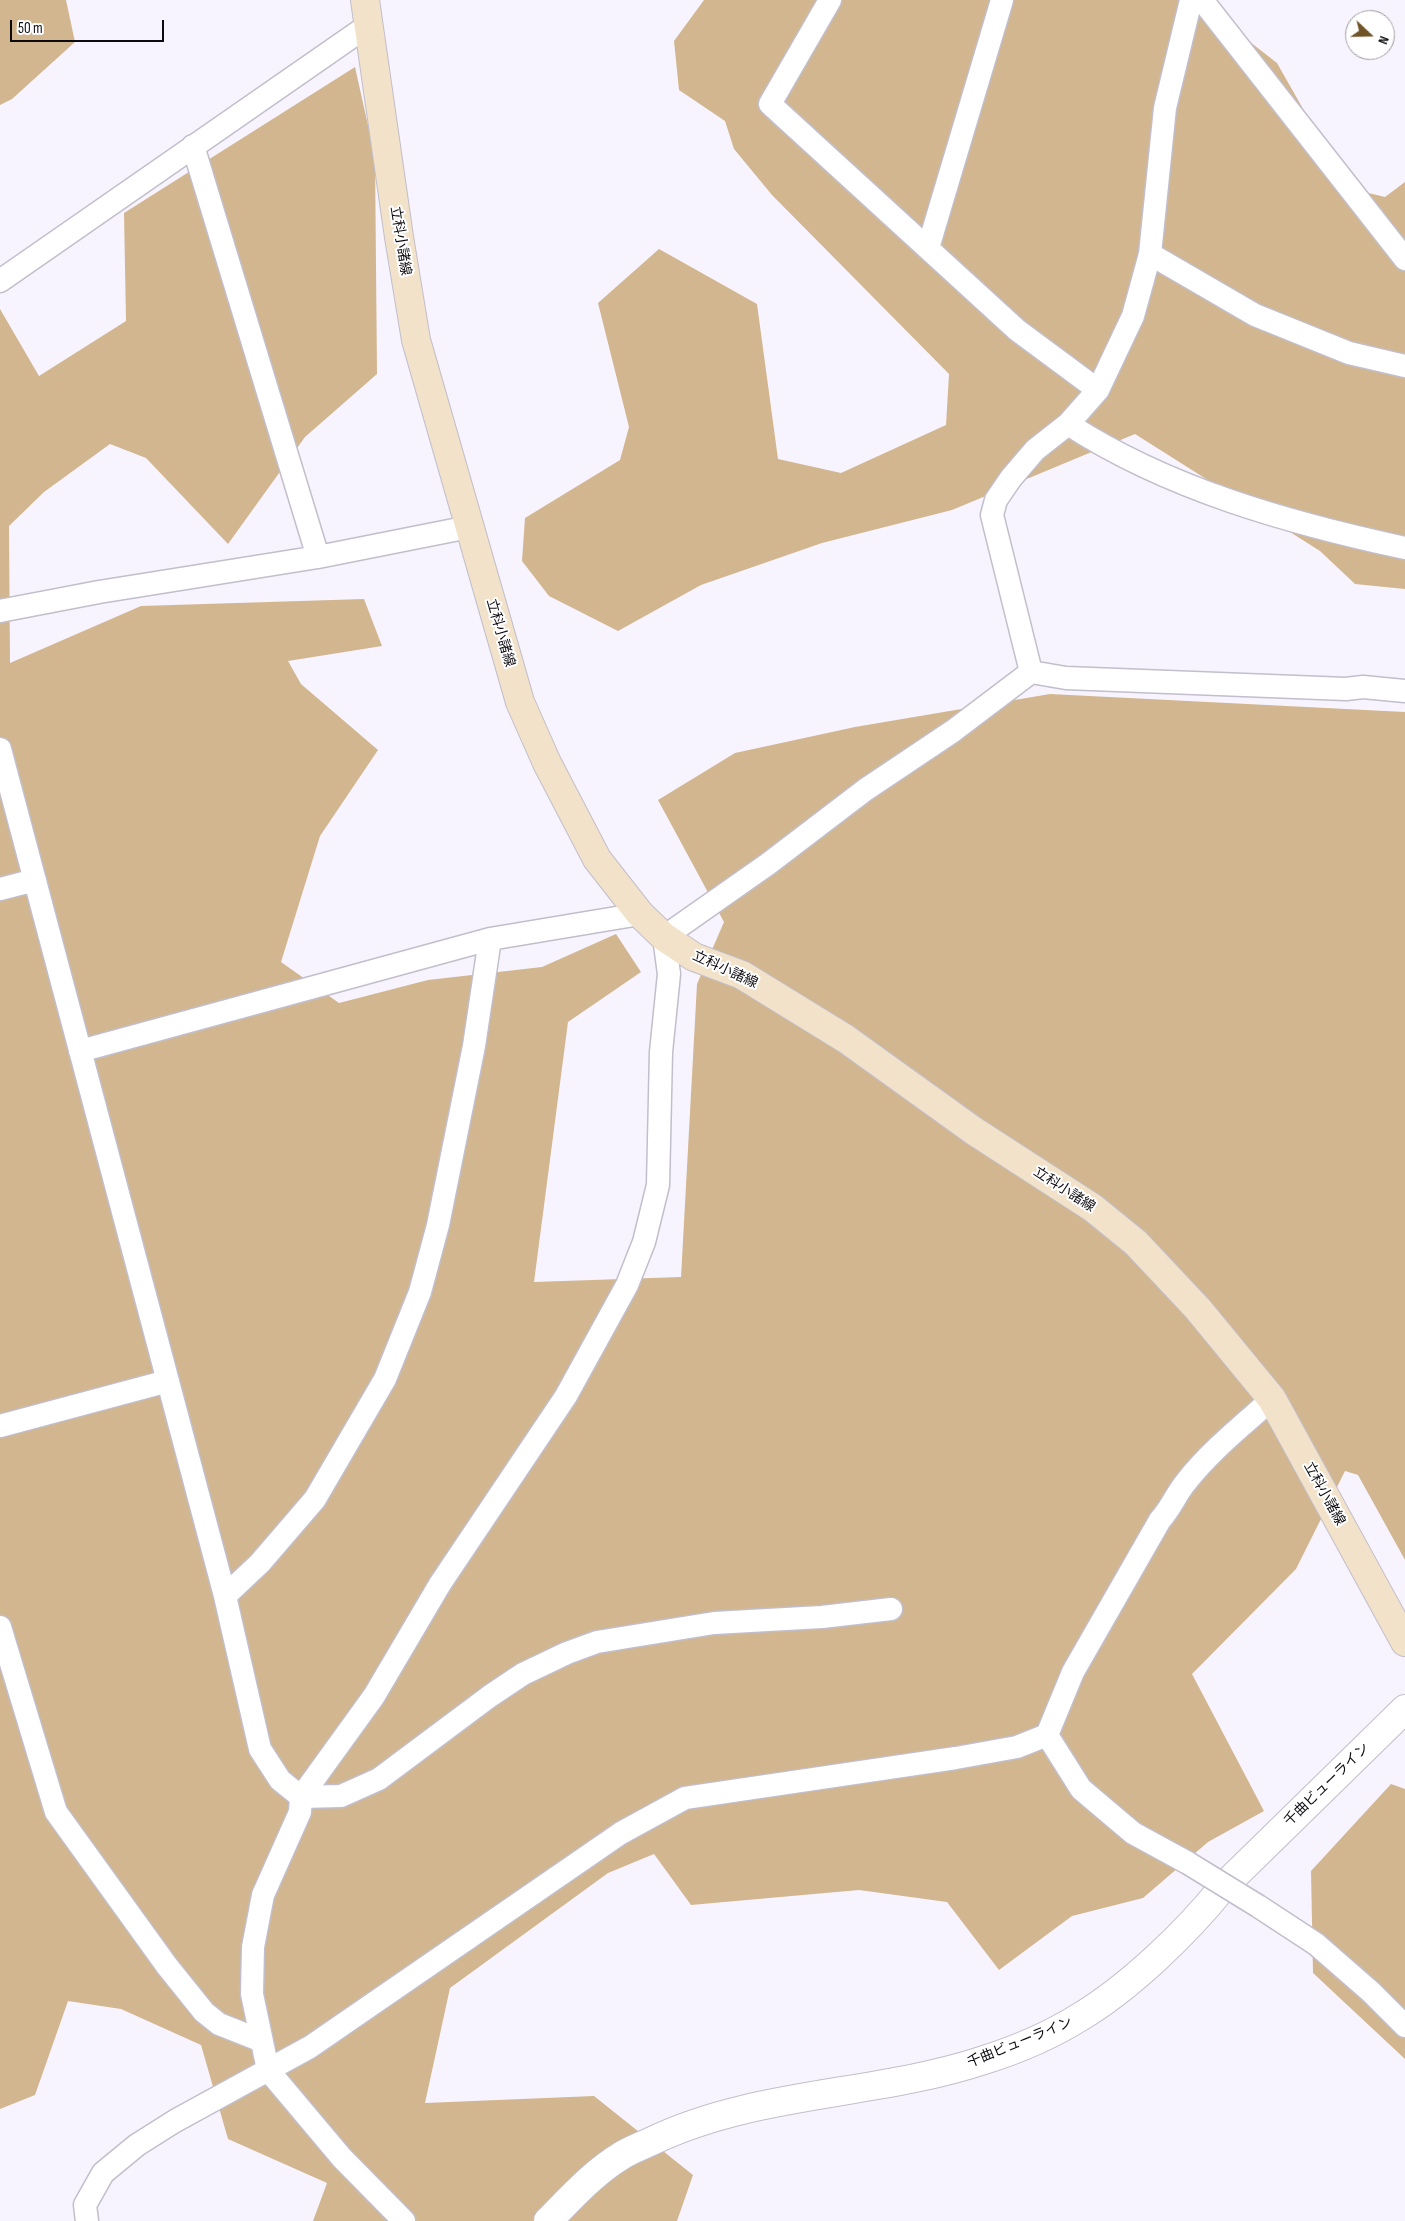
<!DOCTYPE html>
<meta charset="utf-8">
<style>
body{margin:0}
#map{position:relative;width:1405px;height:2221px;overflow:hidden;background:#f7f4ff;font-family:"Sofia Sans Condensed",sans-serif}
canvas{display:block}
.north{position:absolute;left:1345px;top:10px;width:50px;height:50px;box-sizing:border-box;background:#fff;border:1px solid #9e9d9f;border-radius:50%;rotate:111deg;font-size:14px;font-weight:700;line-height:20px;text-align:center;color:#0d0b10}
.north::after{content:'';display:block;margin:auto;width:18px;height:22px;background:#705427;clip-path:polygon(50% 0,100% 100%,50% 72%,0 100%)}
.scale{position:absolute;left:10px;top:20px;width:154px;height:22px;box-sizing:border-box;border:2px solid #0d0b10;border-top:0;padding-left:6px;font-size:15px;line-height:18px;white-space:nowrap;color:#0d0b10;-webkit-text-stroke:4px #fff;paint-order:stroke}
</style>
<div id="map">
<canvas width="1405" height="2221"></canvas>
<div class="north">N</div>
<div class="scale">50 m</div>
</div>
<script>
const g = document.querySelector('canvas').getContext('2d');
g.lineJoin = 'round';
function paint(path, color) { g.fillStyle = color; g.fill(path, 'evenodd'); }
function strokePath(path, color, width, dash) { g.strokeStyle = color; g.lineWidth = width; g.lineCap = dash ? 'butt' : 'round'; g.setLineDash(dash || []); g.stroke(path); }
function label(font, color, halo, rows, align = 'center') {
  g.font = font + ' "Sofia Sans Condensed","Noto Sans JP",sans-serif'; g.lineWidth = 4; g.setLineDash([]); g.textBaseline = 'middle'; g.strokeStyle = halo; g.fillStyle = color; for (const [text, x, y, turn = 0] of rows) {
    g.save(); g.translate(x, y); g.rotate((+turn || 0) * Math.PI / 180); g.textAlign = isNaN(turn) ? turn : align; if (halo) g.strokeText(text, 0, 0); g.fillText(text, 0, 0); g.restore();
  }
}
paint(new Path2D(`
 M0,0h66l9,42 -63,57 -12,6z
 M704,0h492l81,63 71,125 37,9 20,-15v407l-50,-5 -35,-33 -185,-117 -183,76 -130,33 -121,42 -83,46 -69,-35 -27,-35 3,-43 95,-58 9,-33 -31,-124 61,-54 98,55 21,155 63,14 105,-48 3,-51 -177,-179 -38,-46 -9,-28 -46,-31 -5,-49z
 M355,67l20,90 2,217 -72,63 -77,107 -82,-86 -36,-14 -66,48 -35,34 1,137 131,-57 223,-7 18,47 -94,15 13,23 77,66 -58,86 -39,126 58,41 89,-23 114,-13 74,-33 25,38 -73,50 -34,260 147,-5 16,-293 27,-62 -66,-122 77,-47 120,-26 195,-33 355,18v848l-47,-85 -13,-4 -49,98 -104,105 72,137 -56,31 -65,56 -71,18 -73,54 -52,-68 -88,-12 -168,15 -37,-51 -46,19 -158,115 -25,115 169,-7 99,79 -16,46h-364l14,-38 -99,-44 -27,-94 -80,-36 -53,-8 -33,94 -35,14v-1800l39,67 87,-55 -2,-108z
 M1391,1784l14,5v270l-92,-86 -2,-102z`), '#d2b68f');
const minor = new Path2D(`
 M830,0l-60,104 247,226 81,60
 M1202,0l203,259
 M193,146l125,411
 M928,248l74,-248
 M1150,254l105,61 94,38 56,13
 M0,281l370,-257
 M1068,424c100,65 221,99 337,124
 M0,611l99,-19 219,-35 151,-30
 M1031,672l-39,-157 4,-15 15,-22 24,-28 33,-26 30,-34 35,-74 17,-62 15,-146 26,-108
 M0,749l225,847 35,153 20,31 21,17 40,-1 38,-17 111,-83 33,-22 44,-21 30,-11 117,-19 108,-6 69,-8
 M0,889l35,-9
 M80,1051l410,-112 150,-25
 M0,1426l168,-45
 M225,1596l35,-33 55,-64 70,-120 35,-87 18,-67 36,-179 16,-107
 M0,1627l56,185 111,154 37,46 15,12 43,17
 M1047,1735l34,54 52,44 55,30
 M1258,1906l58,38 55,48 34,34
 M87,2221l-2,-16 18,-32 34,-28 38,-24 135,-74 311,-214 64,-35 271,-40 61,-11 30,-12 26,-63 87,-152c11,-12 16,-26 26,-38 24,-31 57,-57 86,-83
 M404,2221l-62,-63 -74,-88 -16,-76 1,-47 10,-52 37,-83 1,-15 73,-101 66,-112 126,-188 61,-111 17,-43 14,-57 3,-133 8,-78 -5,-37 104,-73 97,-74 88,-59 78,-59 35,6 280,11 17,-2 42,4`);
const tertiary = new Path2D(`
 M548,2221c23,-23 45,-48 73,-65 9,-6 21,-10 31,-15 104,-50 224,-45 332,-81 32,-10 67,-25 96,-43 50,-30 107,-85 143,-130l182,-178`);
const secondary = new Path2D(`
 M365,0l34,237 17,103 104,362 27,61 50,96 43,55 24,23 30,20 48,18 104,64 128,92 119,77 43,35 62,66 74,90 133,243`);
strokePath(minor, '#c2becb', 25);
strokePath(tertiary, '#c2becb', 30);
strokePath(secondary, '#c2becb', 30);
strokePath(minor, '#fff', 22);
strokePath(tertiary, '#fff', 28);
strokePath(secondary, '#f2e2ca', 28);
const minorBridge = new Path2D(`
 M1188,1863l70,43`);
strokePath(minorBridge, '#c2becb', 25, []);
strokePath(minorBridge, '#fff', 22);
label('14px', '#0d0b10', '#fff', [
 ["立科小諸線",400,241,81],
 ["立科小諸線",500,633,74],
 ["立科小諸線",725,970,25],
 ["立科小諸線",1064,1190,33],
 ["立科小諸線",1324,1494,61],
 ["千曲ビューライン",1327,1785,-44],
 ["千曲ビューライン",1020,2043,-22]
]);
</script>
